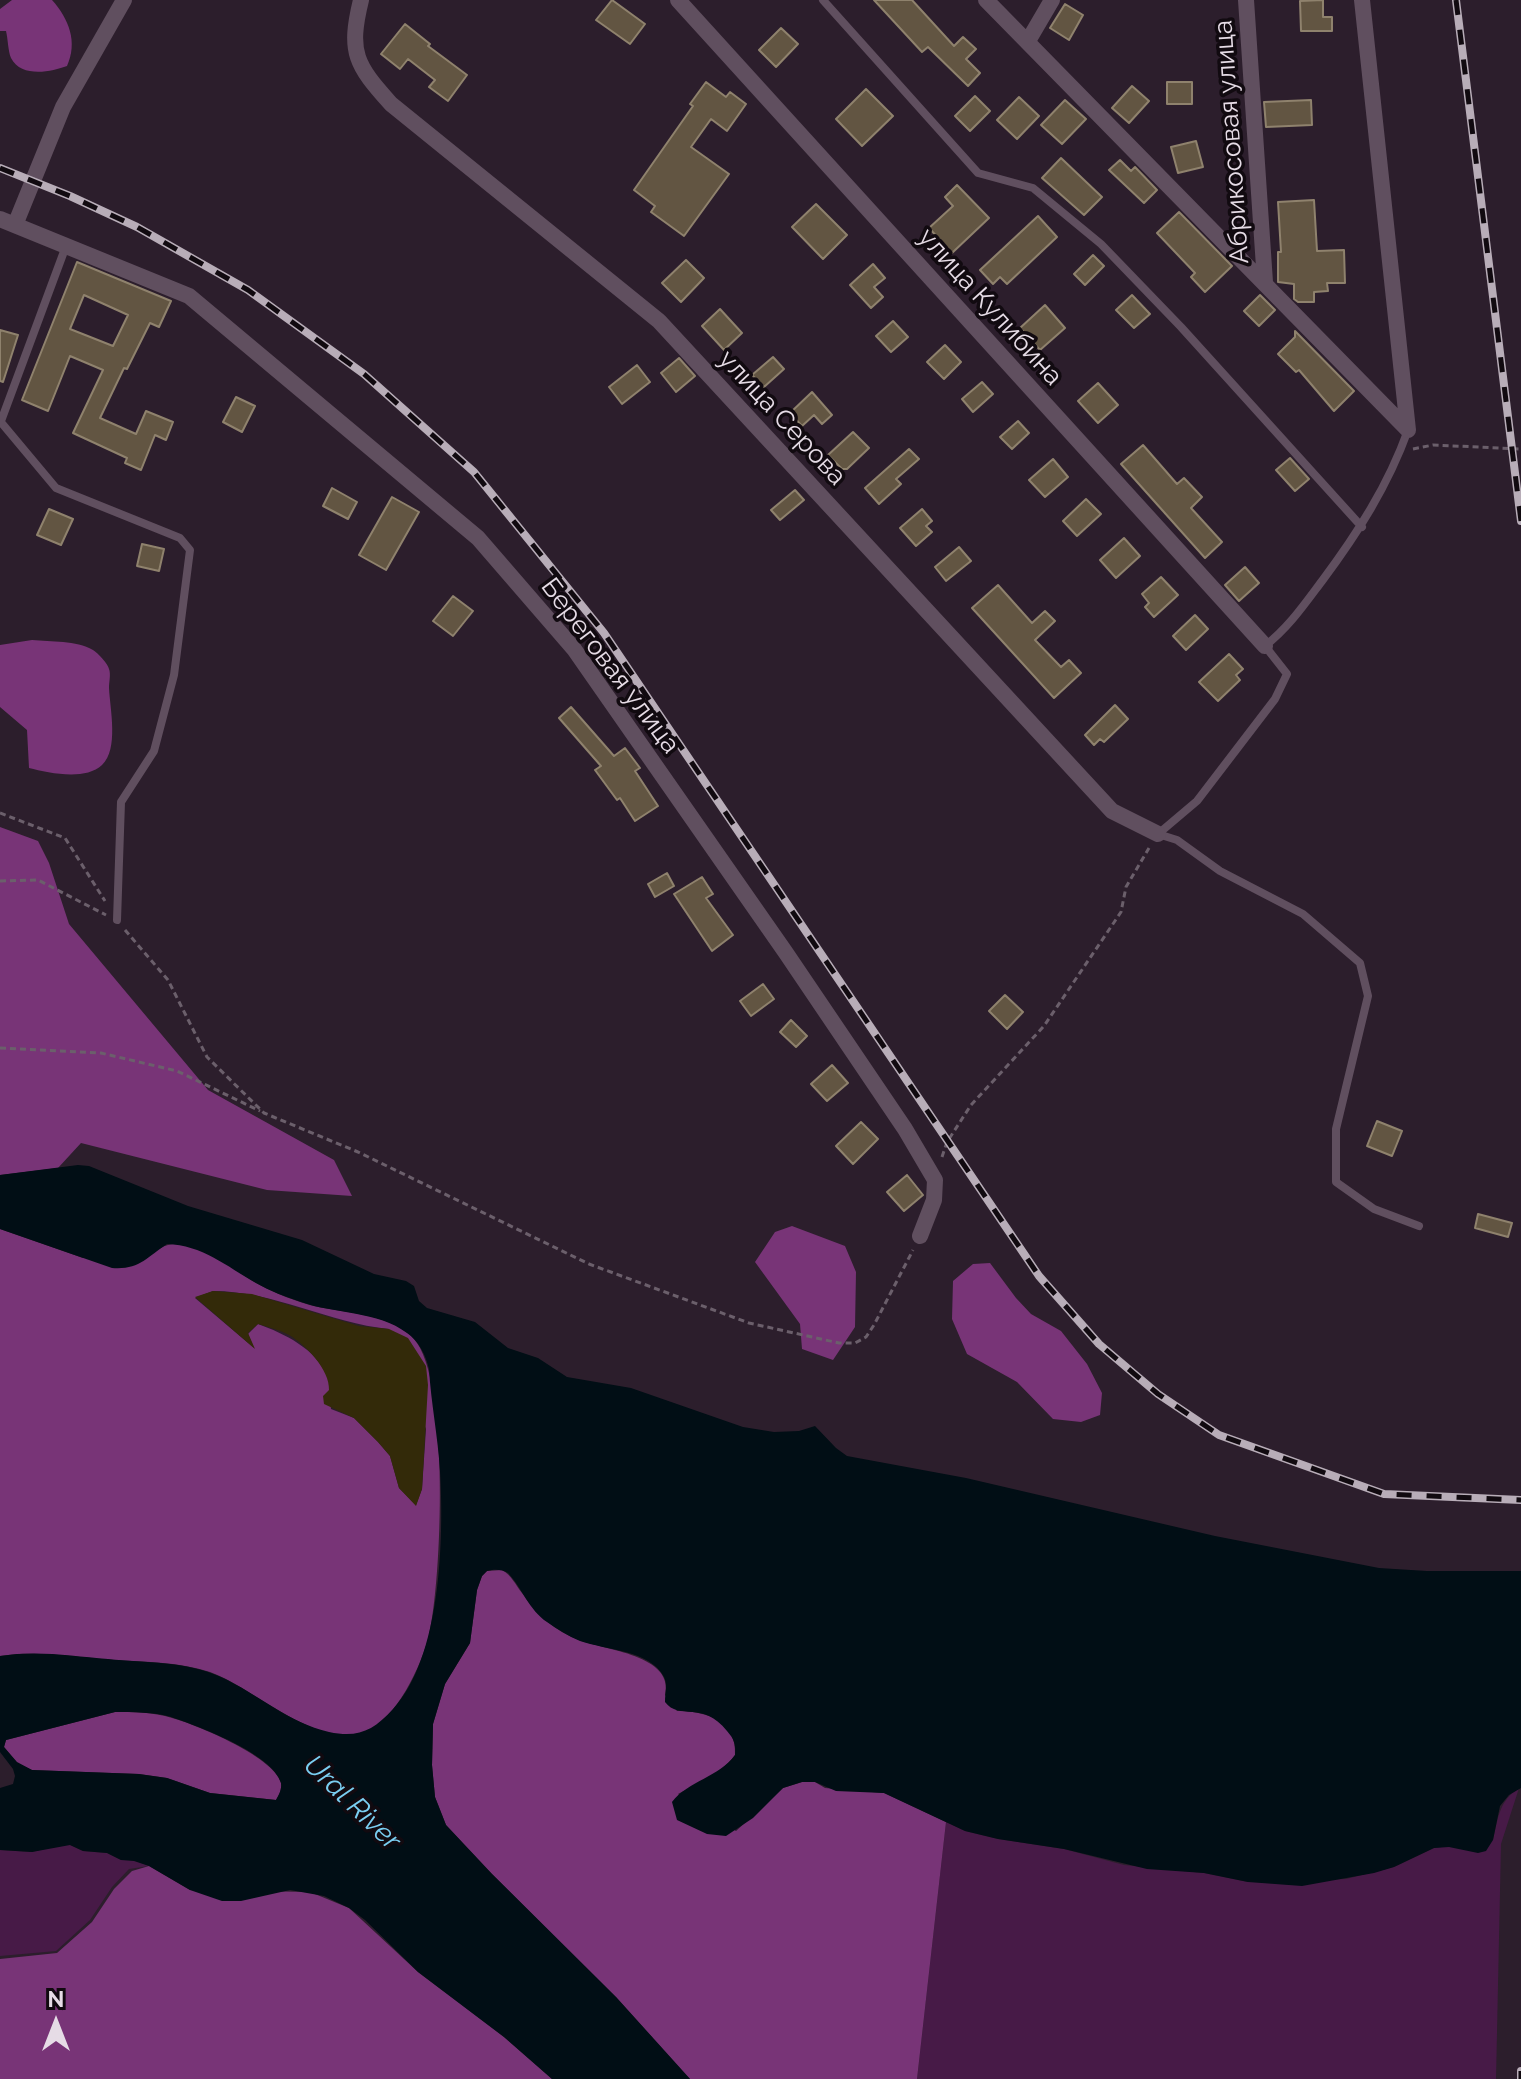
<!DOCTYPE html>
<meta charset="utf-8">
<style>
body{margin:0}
#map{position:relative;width:1521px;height:2079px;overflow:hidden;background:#2c1e2c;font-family:Raleway,sans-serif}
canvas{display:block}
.north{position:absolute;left:16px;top:1983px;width:80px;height:80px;-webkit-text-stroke:6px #110a10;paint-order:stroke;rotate:0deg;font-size:22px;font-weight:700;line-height:32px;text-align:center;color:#e6dce6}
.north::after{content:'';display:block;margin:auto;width:28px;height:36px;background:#e6dce6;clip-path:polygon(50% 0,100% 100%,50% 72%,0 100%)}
</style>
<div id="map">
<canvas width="1521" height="2079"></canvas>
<div class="north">N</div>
</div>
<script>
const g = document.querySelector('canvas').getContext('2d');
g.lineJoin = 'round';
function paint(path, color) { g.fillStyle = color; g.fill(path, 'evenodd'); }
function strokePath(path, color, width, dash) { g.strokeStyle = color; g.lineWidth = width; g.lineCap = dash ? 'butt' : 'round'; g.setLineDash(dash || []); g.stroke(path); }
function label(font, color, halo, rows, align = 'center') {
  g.font = font + ' Raleway,sans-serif'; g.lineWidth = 7; g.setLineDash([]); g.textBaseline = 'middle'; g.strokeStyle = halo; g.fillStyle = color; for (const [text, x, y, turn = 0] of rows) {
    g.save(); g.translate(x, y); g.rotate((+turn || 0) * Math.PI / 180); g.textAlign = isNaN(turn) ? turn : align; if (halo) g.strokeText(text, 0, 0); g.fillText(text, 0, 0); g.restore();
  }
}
paint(new Path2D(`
 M1519,1788l-18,56 -5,235h-579l29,-257 19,9 33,8 66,10 60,16 80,8 44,9 98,-3 48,-12 40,-19 59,-8c5,-22 6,-39 26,-52z
 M61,1845h9l13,6 24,2 14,7h13l15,6 -20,3 -17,18 -22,33 -34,31 -56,5v-106l32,2z`), '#471a47');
paint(new Path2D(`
 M12,0h40c17,19 26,42 15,66 -16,6 -46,12 -56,-8 -3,-7 -3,-19 -5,-27h-6v-22z
 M32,640c19,2 44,0 61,10 5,3 15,14 16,19 2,5 0,13 0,19 1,21 10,61 -7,77 -17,16 -53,8 -73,3l-2,-38 -27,-23v-62z
 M0,827l38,14 11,22 20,61 139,166 126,70 18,36 -85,-6 -186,-47 -23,25 -58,7z
 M792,1226l53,20 11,26 -1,55 -22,33 -31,-11 -2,-25 -45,-62 20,-30z
 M0,1229l83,29 76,-9c30,-19 71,19 97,34 19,10 40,19 62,24 29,6 74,7 96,32 36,40 28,241 15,296 -7,30 -34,87 -65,98 -48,16 -111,-46 -154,-61 -30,-10 -64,-10 -96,-12 -38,-2 -75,-10 -114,-4zM213,1291c61,0 116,32 176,38l37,100 -4,60 -6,16 -17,-17 -9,-32 -12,-14 -24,-24 -23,-9c-1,-10 1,-23 -3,-32 -13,-29 -43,-43 -70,-53l-10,10 6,14 -59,-50z
 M990,1263l26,35 15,16 30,17 26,33 15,29 -2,22 -19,7 -28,-3 -36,-37 -50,-28 -15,-35 1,-38 20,-17z
 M502,1570c10,6 13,14 20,23 15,22 33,38 57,47 25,10 96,15 86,55l12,16c28,0 60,9 58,44 -14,19 -37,29 -57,39l58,37 47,-43 19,-6h13l10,6 59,5 62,29 -29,257h-227l-74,-82 -124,-123 -46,-49 -11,-28 -3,-32 1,-41 12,-40 25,-41 7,-53 5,-14 5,-5z
 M115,1712c17,0 33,0 50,4 26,6 109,40 116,67 1,6 -2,12 -5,17l-66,-7 -43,-15 -28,-4 -107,-4 -15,-7 -13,-16 2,-7z
 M149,1866l41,24 120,2 39,16 69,64 86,65 48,42h-552v-120l57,-6 35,-31 22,-33 18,-18z`), '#783477');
paint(new Path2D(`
 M213,1291l39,3 107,32 30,3 19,9 18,28 2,19 -6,104 -6,17 -17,-18 -9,-32 -12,-14 -24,-24 -30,-14 -1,-8 6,-6c1,-20 -23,-45 -40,-55 -10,-5 -21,-8 -31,-11l-10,9 7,16 -60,-52z`), '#332a09');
paint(new Path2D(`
 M78,1165l11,1 99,40 114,34 72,34 32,7 8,5 5,15 8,7 48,14 33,26 30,10 29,19 64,11 112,39 31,5 25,-1 16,-5 21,22 11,8 119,22 249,58 164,32 48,3h94v217l-12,7 -9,11 -7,34 -7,11 -8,2 -29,-6 -15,1 -40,19 -20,6 -72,13 -54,-4 -44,-9 -57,-4 -83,-20 -66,-10 -33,-8 -81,-38 -48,-2 -21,-9h-13l-19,6 -30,30 -27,18 -19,-2 -30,-14 -5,-18c16,-21 47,-25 63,-47 1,-11 -1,-16 -8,-24 -24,-31 -48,-10 -62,-29 0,-10 3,-16 -1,-25 -14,-27 -59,-27 -84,-36 -12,-5 -23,-12 -33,-19 -18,-12 -25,-34 -39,-49 -7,-4 -13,-4 -21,-2l-5,5 -5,14 -7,53 -25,41 -12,40 -1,41 3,32 11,28 46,49 124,123 74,82h-138l-48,-42 -86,-65 -53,-52 -16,-12 -25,-12 -34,-6 -49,11h-19l-32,-11 -41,-24 -15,-5 -13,-1 -14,-7 -24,-2 -13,-6 -38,7 -32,-2v-62l13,-4 2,-8 -2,-7 -13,-17v-96c37,-6 72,0 108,3 38,4 78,2 113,18 37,17 68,46 108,55 29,6 44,-1 64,-23 48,-52 51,-169 47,-238 -2,-34 -9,-68 -11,-102 -3,-13 -10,-28 -22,-36 -29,-22 -72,-19 -106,-31 -15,-5 -31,-11 -45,-19 -30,-17 -54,-38 -89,-39 -21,14 -28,26 -55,24l-112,-39v-54zM115,1712c19,0 38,0 56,5 27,9 102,37 110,66 1,6 -2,12 -5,17l-66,-7 -43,-15 -28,-4 -107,-4 -15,-8 -13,-15 2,-7z`), '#010e15');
const building = new Path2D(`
 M612,0l33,24 -15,20 -34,-24z
 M874,0h38l42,46 9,-9 13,12 -10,10 14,14 -12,13 -40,-39 -6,5z
 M1323,0v17h9v14h-31l-1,-30z
 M1065,4l18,11 -14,25 -19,-12z
 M405,24l25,20 -2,2 39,29 -19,26 -19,-14 6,-7 -27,-21 -8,10 -19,-15z
 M781,28l17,16 -22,23 -17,-17z
 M706,82l20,15 4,-5 16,12 -19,27 -16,-12 -20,28 38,27 -45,62 -33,-24 4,-6 -21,-16 59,-84 -3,-2z
 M1167,82h25v22h-25z
 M1132,86l17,15 -20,22 -17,-15z
 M866,89l27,27 -31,30 -26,-27z
 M975,96l15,15 -20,20 -15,-15z
 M1019,97l20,19 -22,23 -20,-19z
 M1065,100l21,19 -24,25 -21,-19z
 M1311,100l1,25 -46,2 -2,-25z
 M1196,141l7,26 -25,6 -7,-26z
 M1061,158l41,39 -18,18 -42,-37z
 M1120,160l11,11 4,-4 22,23 -13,13 -35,-33z
 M957,185l32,33 -37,35 -23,-25 24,-22 -8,-9z
 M1314,200l3,51 27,-1 1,33h-18l1,8 -14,1v10h-16l-4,-3v-15l-16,-2v-30h3l-3,-50z
 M816,204l31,31 -24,24 -31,-32z
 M1179,212l53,54 -27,26 -14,-15 4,-4 -38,-40z
 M1038,216l19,21 -50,47 -7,-7 -7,7 -13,-14z
 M1093,255l11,11 -19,19 -11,-11z
 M686,260l18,18 -23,24 -19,-19z
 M77,262l94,39 -12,26 -9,-4 -23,46 -3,-1 -24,50 36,16 10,-23 27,11 -7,18 -11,-5 -14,35 -16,-7 2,-5 -54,-25 30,-63 -33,-14 -22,55 -26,-11zM84,295l44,20 -15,31 -43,-17z
 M873,264l12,14 -11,9 9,10 -12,11 -21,-23z
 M1132,295l18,19 -16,14 -18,-18z
 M1260,295l15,15 -16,16 -15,-15z
 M1045,305l20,23 -25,22 -20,-22z
 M720,309l22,24 -18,17 -22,-24z
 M893,321l15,16 -17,15 -15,-16z
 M0,330l18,5 -15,47 -3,-1z
 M1295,331l59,60 -20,20 -35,-41 -3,2 -18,-18 17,-17z
 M945,345l16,17 -17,17 -17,-17z
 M773,357l11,12 -20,18 -12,-12z
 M679,358l16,18 -19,16 -15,-19z
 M637,365l13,17 -28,22 -13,-17z
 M982,382l11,12 -20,18 -11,-13z
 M1098,383l20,22 -20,18 -20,-22z
 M812,392l20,23 -10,9 -8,-9 -12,11 -12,-13z
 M236,397l19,9 -13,26 -19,-10z
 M1018,421l11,12 -17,16 -12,-12z
 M853,432l16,16 -22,21h-5l-14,-14z
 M1143,445l34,39 7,-6 18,19 -11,11 31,34 -17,16 -84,-94z
 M909,449l10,10 -23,20 5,5 -22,20 -14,-16z
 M1290,458l19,21 -14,12 -19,-21z
 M1053,459l15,18 -23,20 -16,-17z
 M332,488l25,14 -9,17 -25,-13z
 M795,490l9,10 -24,20 -9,-10z
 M392,497l27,15 -33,58 -27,-15z
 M1086,499l15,15 -24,22 -14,-15z
 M49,509l24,10 -12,26 -24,-10z
 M922,509l10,12 -6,5 6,6 -16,14 -16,-18z
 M1124,538l16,18 -24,22 -16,-18z
 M142,544l22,5 -5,22 -22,-5z
 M959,547l12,14 -25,20 -11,-14z
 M1245,567l14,16 -20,18 -14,-16z
 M1161,577l17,18 -24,22 -9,-10 4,-4 -7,-9z
 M998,585l34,38 13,-12 10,10 -20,19 26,27 8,-7 12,13 -27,25 -82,-90z
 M453,596l20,15 -20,25 -20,-15z
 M1195,615l13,14 -22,21 -13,-14z
 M1229,654l14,15 -7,6 4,5 -22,21 -19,-19z
 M1115,705l13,14 -24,23 -4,-3 -6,6 -9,-10z
 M571,707l43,49 11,-8 15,20 -5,3 23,35 -23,15 -15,-23 -3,2 -22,-30 6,-4 -42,-48z
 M667,873l7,13 -19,11 -7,-13z
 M702,877l11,17 -7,4 27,37 -21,16 -38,-57z
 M763,984l11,15 -23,17 -11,-15z
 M1005,995l18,17 -16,17 -18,-18z
 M791,1020l16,16 -11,11 -16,-15z
 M832,1065l16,18 -21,18 -16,-17z
 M1377,1121l25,10 -10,25 -25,-10z
 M861,1122l17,17 -25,25 -17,-18z
 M907,1175l16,20 -19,16 -17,-19z
 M1478,1214l34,9 -4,14 -33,-9z`);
paint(building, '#625542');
strokePath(building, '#8f826d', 2);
strokePath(new Path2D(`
 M1413,449l20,-4 88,4
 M0,813l65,25 40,63
 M0,881l38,-1 68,35
 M125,930l43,50 39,77 57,56 94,39 231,112 160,59 90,20h16l11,-6 8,-12 39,-75
 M0,1048l101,5 76,18 83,40
 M942,1157l5,-15 24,-37 73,-79 77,-114 5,-25 23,-39`), '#6b5f6b', 3, [6, 4]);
strokePath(new Path2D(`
 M823,0l155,173 55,15 68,56 80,83 181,200
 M0,421l56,67 124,50 10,12 -16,125 -20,76 -33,51 -4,118
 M1,421l65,-175
 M1408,430c-20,56 -51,104 -86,151 -18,24 -33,46 -57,65l22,28 -12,25 -78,102 -39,33 19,6 43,31 83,43 57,49 8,33 -32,133v53l38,27 45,17`), '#604f5f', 8);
strokePath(new Path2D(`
 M361,0c-13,53 -5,65 30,104l268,217 453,490 46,23
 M678,0l587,646
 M986,0l422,430
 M1246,0l19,282
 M1362,0l46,430
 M1028,41l24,-41
 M0,219l189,77 289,242 96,111 212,304 119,176 30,51 -1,20 -14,36
 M15,225l48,-118 61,-107`), '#604f5f', 16);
const rail = new Path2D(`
 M1456,0l65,521
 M0,168l70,28 67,31 111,63 116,84 110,98 130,161 435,643 60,68 59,50 61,41 165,59 137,6
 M1521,2079v-8`);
strokePath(rail, '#b8adb8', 8);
strokePath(rail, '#110a10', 5, [15]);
label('26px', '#e6dce6', '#110a10', [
 ["Абрикосовая улица",1232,142,-94],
 ["улица Кулибина",990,307,48],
 ["улица Серова",782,418,47],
 ["Береговая улица",610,666,53]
]);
label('italic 28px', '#7acef1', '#110a10', [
 ["Ural River",352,1803,44]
]);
</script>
